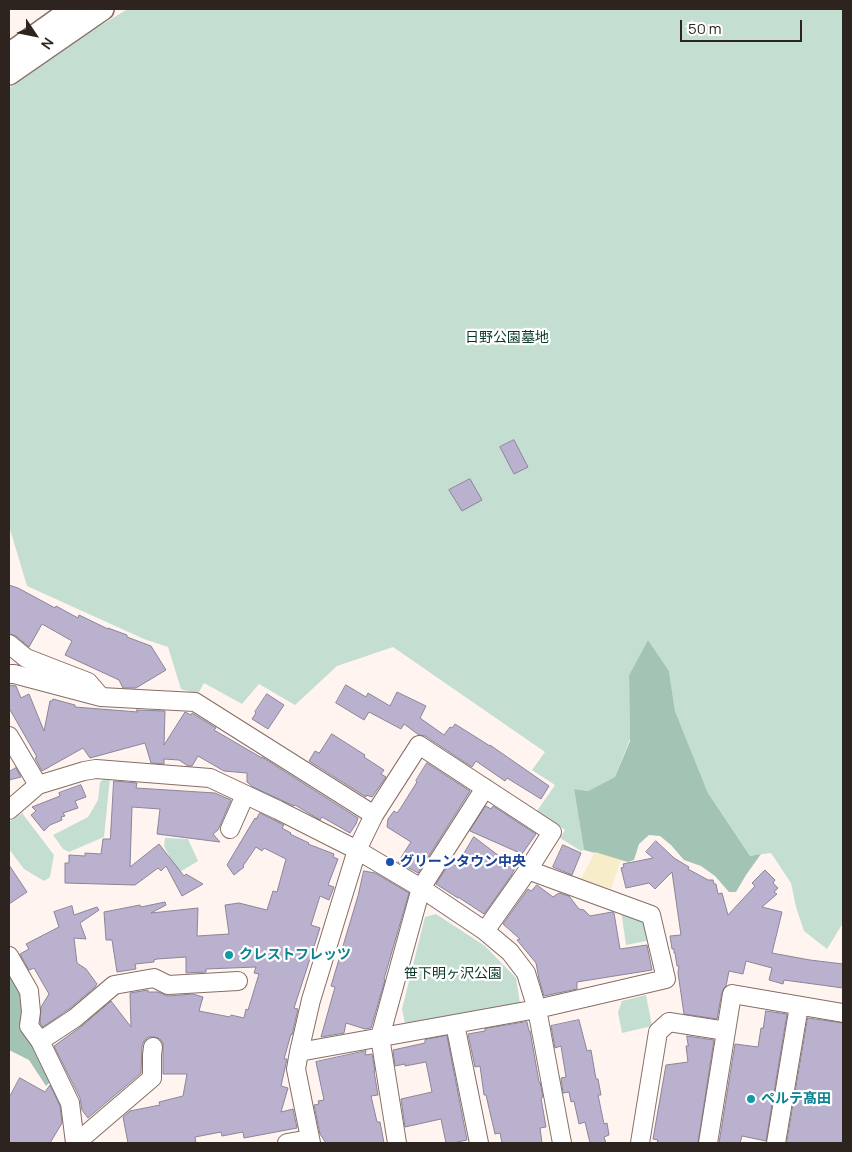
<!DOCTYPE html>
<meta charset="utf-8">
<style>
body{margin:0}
#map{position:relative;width:852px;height:1152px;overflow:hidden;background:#fff4f0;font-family:Manrope,sans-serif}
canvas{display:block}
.frame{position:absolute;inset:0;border:10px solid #2d2420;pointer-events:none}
.north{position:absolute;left:10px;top:10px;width:50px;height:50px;-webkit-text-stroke:4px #fff;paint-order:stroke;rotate:124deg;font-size:14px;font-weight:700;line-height:20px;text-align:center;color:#2d2420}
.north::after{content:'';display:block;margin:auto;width:18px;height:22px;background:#2d2420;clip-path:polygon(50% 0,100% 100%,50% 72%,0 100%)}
.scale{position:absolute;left:680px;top:20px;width:122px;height:22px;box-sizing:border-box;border:2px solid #2d2420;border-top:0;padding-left:6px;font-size:15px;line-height:18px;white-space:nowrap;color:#2d2420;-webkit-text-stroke:4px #fff;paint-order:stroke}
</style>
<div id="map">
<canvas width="852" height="1152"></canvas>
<div class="frame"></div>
<div class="north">N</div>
<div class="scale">50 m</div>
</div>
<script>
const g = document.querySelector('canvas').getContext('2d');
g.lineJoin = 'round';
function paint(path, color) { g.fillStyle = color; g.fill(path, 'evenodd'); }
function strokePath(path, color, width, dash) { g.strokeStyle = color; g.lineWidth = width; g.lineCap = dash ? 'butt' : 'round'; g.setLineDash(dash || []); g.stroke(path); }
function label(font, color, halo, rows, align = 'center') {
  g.font = font + ' Manrope,"Noto Sans JP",sans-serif'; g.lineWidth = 4.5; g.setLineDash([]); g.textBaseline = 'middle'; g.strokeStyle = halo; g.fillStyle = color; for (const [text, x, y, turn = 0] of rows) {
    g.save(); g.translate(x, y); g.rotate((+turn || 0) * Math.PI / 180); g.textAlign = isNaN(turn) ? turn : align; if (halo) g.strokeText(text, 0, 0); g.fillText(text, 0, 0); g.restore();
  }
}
paint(new Path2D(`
 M128,9h715v914l-16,26 -23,-18 -8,-24 -5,-24 -20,-30 -21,3 -42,-63 -33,-82 -6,-40 -21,-31 -19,35 1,64 -15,38 -27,14 -14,-2 10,61 -3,1 -21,-13 5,-8 -28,-19 18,-26 -23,-15 13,-18 -152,-105 -56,19 -42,39 -36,-21 -17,20 -38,-21 -6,11 -17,-5 -13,-42 -24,-8 -117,-53 -18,-60v-438l65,-47z
 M110,778l-6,59 -35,15 -6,-3 -10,-14 35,-18 10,-17 2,-18 5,-3z
 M22,813l32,42 -4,22 -6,4 -20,-12 -15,-20v-27z
 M165,838l23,1 10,22 -20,12 -14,-27z
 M621,910l25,8 5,22 -25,5z
 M436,914l49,32 31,32 4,25 -115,20 -3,-14 23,-92z
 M646,995l6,31 -30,7 -4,-21 4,-11z`), '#c5ded2');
paint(new Path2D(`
 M648,640l21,31 6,40 33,82 42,63 11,-2 -15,21 -10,17h-7l-14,-16 -14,-10 -17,-6 -13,-15 -11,-9 -11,-1 -10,9 -5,16 -6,2 -44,-12 -10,-61 14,2 27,-14 15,-36 -1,-66z
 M9,961l44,118 -7,7 -17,-26 -20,-10z`), '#a3c3b4');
paint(new Path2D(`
 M595,852l26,8 -10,29 -30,-10z`), '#f7edc8');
const building = new Path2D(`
 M514,440l14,27 -14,7 -14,-27z
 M470,479l12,21 -20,11 -13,-21z
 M9,585l9,3 37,20 1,-2 22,12 1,-3 29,14v-1l19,7v2l24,9 15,24 -30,18h-13l-4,-8 -54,-25 7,-14 -30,-17 -13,23 -13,-11 -7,-2z
 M9,685l7,1 5,12 8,-4 15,37 6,-30h2l1,-2 22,6v2l63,5 -2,-2 29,1 -1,34 21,-33 6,3 1,-2 24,15 -2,2 48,28v-1l96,61 -2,6 -6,9 -28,-16 -2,3 -25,-15 -1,1 -41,-19 -6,-5v-9l-23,-2 -26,-15 -6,10h-4l-9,-6 -15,-1v5l-13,-1 -6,-20 -55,15 -7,-10 -41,23 -7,-13 2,-1 -28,-49z
 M346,685l20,12 2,-4 22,13 7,-14 29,14 -6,12 24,17 6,-8 2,1 3,-4 35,22v-1l59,41 -8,13 -34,-21 -2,3 -29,-20 -4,6 -47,-31 -6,-1 -15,-11 -3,5 -32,-17 -5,8 -28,-17z
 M267,694l17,11 -16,24 -16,-10 4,-6 -1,-1z
 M332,734l33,21 -1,2 20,13 -3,4 5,3 -14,20 -6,-2v2l-57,-36 6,-10 4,2z
 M427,763l43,28 -52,82 -20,-11 13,-20 -24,-15 1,-8 6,-8 3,2 3,-4 17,-27 -1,-1z
 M16,768l5,9 -12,3v-8z
 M114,781l23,2 -1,5 79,5 16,7 -13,30 -5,4 7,8 -63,-8 3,-25 -28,-2 -2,60 29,-23 25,32 2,-2 17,10 -21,12 -16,-30 -5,5 -3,-3 -23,17 -70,-2v-20h4v-8l16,1v-3l16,1 2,-15h7z
 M81,785l5,12 -11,4 3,7 -15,5 2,3 -4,1 1,3 -12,5 -6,6 -13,-16 5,-4 -4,-4 28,-11 -1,-3z
 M486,806l5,3 2,-3 43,28 -14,20 -52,-23z
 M260,813l24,12 -2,3 9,5 -1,1 19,9 -1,1 26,10 -1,3 5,2 -10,26 6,2 -5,13 -9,-4 -9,29 9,3 -26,80 4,1 -6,26 -1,-1 -7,25h3l-6,27 7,2 -7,24 12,-3 4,19 -53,10 -1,-6 -21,4 -1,-4 -26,5 1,6h-68l-5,-26 7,-6 30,-6 -1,-3 24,-6 4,-22h-24v-31l-3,-4 -5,-2h-7l-4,4 -2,5 -1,27 -53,45 -6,-8 -2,-12 -26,-52 28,-20 29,-25 20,26 -1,-34 18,-3v2h10l10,4 25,-2 10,3 -4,14 31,6 1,-2 13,3 2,-9 2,1 11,-36 -5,-1 2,-6 -50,2v3l-20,1v-16l-29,2 -3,1v2l-19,2 1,5 -19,3 -5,-32h-6l-2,-28 36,-7 1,2 24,-5 1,3 -15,8 47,-5 -1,28 32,-2 -4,-29 14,-2 28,7 6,-19 4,1 9,-33 -22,-11 -2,3 -6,-4 -13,19 1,1 -10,8 -7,-10 28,-47 1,1z
 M474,837l41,31 -4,8 -27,38 -26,-17v1l-22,-14 14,-22 6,4z
 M656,841l18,17 15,9 -1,2 20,11h5l1,4h2l2,10 4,-1 6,22 27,-29 -3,-3 13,-13 10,10 -2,3 5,5 -4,4 3,2 -15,13 20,5 -10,41 38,7 33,4v24l-59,-8 -1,4 -14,-4 3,-12 -26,-7 -3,13 -14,-3 -3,15 -2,2 -2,4 -5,27 -33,-5 -6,-41 1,-7h-2l-2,-13h-1v-4h-2l-2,-13 11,-1 -9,-63 -17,17 -6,-6 -23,5 -5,-20 3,-1 -1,-3 30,-6 -7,-6z
 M563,845l18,8 -9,22 -19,-8z
 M9,865l18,27 -18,12z
 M364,871l11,2 34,20 -25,86 1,1 -14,48 -6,1 -19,-6 -2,10 -23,4 14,-50 -4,-1 27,-90z
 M537,885l16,12 6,-4 10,3 10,13 5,1 6,6 22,-4 2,1 6,36 27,-4 5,25 -75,12v7l-33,7 -5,-17 -3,-16 -19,-23 3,-1 -17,-15 25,-35 3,2z
 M72,906l2,9 23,-8 2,3 -19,13 6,16 -12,-1 3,25 9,6 11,15 -2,3 -26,22 -26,18 -3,-4 1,-16 8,-13 -15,-26 -5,2 -9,-16 9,-5 -3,-5 33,-17 -5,-15z
 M766,1011l21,3 -21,127 -24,-5 -2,7h-21l16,-99 23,3 3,-19h2z
 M808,1018l35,5v111l-1,9h-55z
 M579,1020l8,31 4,-1 5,29h2l3,16h-3l6,29 3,-1 2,12 -5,2 2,6h-16l-5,-21 -6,2 -5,-23 -3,1 -2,-10 -6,1 -2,-15 5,-1 -5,-31 -6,2 -4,-22z
 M527,1022l2,9h1l9,51h1l3,15 -2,1 5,29 -6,1 2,15h-40l-2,-10 -5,1 -9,-39h-2l-4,-29 -5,1 -7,-33 17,-3v-2z
 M447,1036l20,104 -14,3h-7l-5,-24 -36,8 -4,-28 31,-7 -6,-30 -21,4v-2l-10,2 -2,-16 32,-7v-3z
 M687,1036l27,4 -16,103h-41l1,-3 -5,-1 13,-74 22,-3 -2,-16h2z
 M366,1051l-1,4 7,-1 3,17h-1l4,24 -7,1 6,26h3l4,21h-58l-6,-9 -6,-29 5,-1 -1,-3 6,-1 -8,-38z
 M20,1078l25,14 5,-7 10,21 2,17 -12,20h-41v-45z`);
paint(building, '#b9b1cd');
strokePath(building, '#8b859a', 1);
const minor = new Path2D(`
 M9,644l17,14 62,24 13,15 -87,-23h-5
 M101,697l94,5 179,113
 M9,736l29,49
 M9,810l29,-25 46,-14 12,-2 114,9 68,32 79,40 64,38 64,43 25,21 16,21 11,36 25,134
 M230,829l15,-34
 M9,956l20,35 2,21 -2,14 11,15
 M455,1024l24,119
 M299,1052l238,-43 129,-30 -15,-64 -123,-45
 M75,1143l-5,-40 -30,-62 35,-23 39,-33 40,-7 14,7 70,-4
 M76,1143l76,-65v-23l1,-8
 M287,1143l23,-4
 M311,1143l-15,-74 3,-17 12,-52 46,-150 17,-35 45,-70 133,87 -24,38 -43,61
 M397,1143l-17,-106 41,-149 64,-100
 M640,1143l18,-111 11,-10 57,9
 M708,1143l24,-149 111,19
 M776,1143l23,-137`);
const tertiary = new Path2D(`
 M9,54l63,-45
 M9,74l94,-65`);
strokePath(minor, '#856e65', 20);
strokePath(tertiary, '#856e65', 24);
strokePath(minor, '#fff', 18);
strokePath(tertiary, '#fff', 21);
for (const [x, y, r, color] of [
 [390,862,5,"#1a4fb4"],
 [229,955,5,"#0f9aa8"],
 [751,1099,5,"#0f9aa8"]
]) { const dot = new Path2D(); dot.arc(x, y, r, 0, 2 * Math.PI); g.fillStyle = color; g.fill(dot); strokePath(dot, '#fff', 2); }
label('14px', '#0a3828', '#fff', [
 ["日野公園墓地",507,338],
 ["笹下明ヶ沢公園",453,974]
]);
label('bold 14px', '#164399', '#fff', [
 ["グリーンタウン中央",400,862]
], 'left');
label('bold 14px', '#0d838f', '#fff', [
 ["クレストフレッツ",239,955],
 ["ペルテ髙田",761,1099]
], 'left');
</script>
